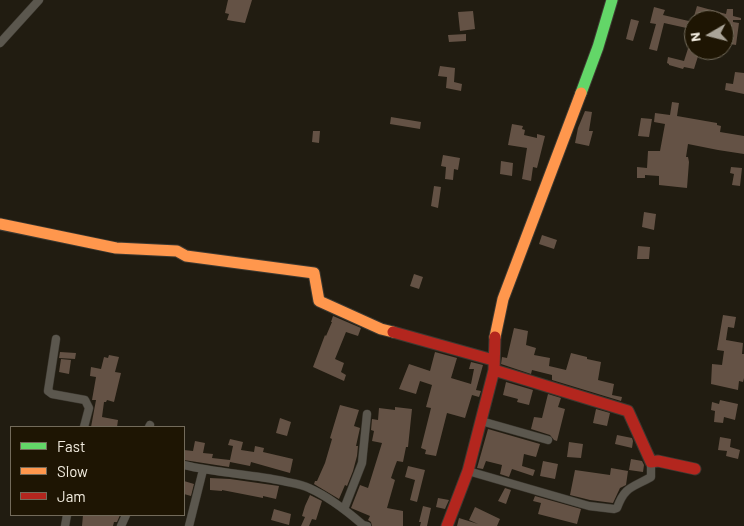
<!DOCTYPE html>
<style>
body{margin:0}
#map{position:relative;width:744px;height:526px;overflow:hidden;background:#211c11;font-family:Barlow,sans-serif}
canvas{display:block}
.legend{position:absolute;left:10px;top:426px;width:175px;height:90px;box-sizing:border-box;background:#1e1503;border:1px solid #736b5b;margin:0;padding:6px 9px;list-style:none;font-size:15px;color:#f3ede0}
.legend li{display:flex;align-items:center;gap:10px;height:25px}
.legend b{width:25px;border:1px solid #736b5b}
.north{position:absolute;left:684px;top:10px;width:50px;height:50px;box-sizing:border-box;background:#1e1503;border:1px solid #736b5b;border-radius:50%;rotate:262deg;font-size:14px;font-weight:700;line-height:20px;text-align:center;color:#f3ede0}
.north::after{content:'';display:block;margin:auto;width:18px;height:22px;background:#aaa498;clip-path:polygon(50% 0,100% 100%,50% 72%,0 100%)}
</style>
<div id="map">
<canvas width="744" height="526"></canvas>
<ul class="legend">
<li><b style="height:6px;background:#63d668"></b>Fast</li>
<li><b style="height:6px;background:#ff974d"></b>Slow</li>
<li><b style="height:6px;background:#b3261e"></b>Jam</li>
</ul>
<div class="north">N</div>
</div>
<script>
const g = document.querySelector('canvas').getContext('2d');
g.lineJoin = 'round';
function paint(path, color) { g.fillStyle = color; g.fill(path, 'evenodd'); }
function strokePath(path, color, width, dash) { g.strokeStyle = color; g.lineWidth = width; g.lineCap = dash ? 'butt' : 'round'; g.setLineDash(dash || []); g.stroke(path); }
paint(new Path2D(`
 M228,0h24l-7,23 -18,-3 2,-6 -4,-1z
 M697,6l29,8 1,-5h6v7l8,2v2h-8v2l6,1 -3,22 -12,-2 2,-23h-33z
 M654,7l11,3 -2,5 30,7 -2,7 -27,-6 -7,28 -8,-2 7,-25 -6,-1z
 M473,11l2,18 -15,2 -2,-19z
 M631,19l8,2 -6,20 -7,-2z
 M693,33l1,17h6l-6,19 -10,-2 -1,2 -14,-4v-1l-2,-1 1,-6 16,4z
 M466,34v7l-17,1 -1,-7z
 M440,66l15,2 -1,14 8,2 -1,7 -15,-3 1,-11 -9,-1z
 M735,72l9,1v21l-19,-4 1,-7 7,1z
 M672,102l7,1 -2,13 40,7v2l4,1 -1,6 24,4v18l-26,-4 -30,-6 -2,13h2l1,5 -2,26 -28,-3v-9l-14,-1v3h-8v-11l10,1 1,-17h12l5,-27 -11,-2 1,-9 15,2z
 M585,111l7,1 -3,19h4l-4,15 -14,-3 3,-15z
 M391,117l30,5 -1,7 -30,-5z
 M641,118l11,1 -3,18 -11,-1z
 M512,124l11,2 -1,3 3,1 -1,5 13,3v-4l8,2 -8,32 -4,-1 -2,14 -9,-2 5,-31 -19,-3z
 M313,131h7l-1,12 -7,-1z
 M443,155l17,3 -2,12 -4,-1 -1,11 -8,-1 1,-12 -5,-1z
 M501,161l12,2 -1,13 -12,-2z
 M731,167l11,1 -2,18 -8,-1 2,-11 -4,-1z
 M434,186l7,1 -3,21 -7,-2z
 M644,212l12,2 -2,16 -12,-3z
 M542,235l15,5 -3,9 -15,-5z
 M638,246l12,1 -1,12h-12z
 M414,274l9,3 -4,12 -9,-3z
 M723,315l13,2 -2,11 -6,-1 -2,13 17,3 -1,11h2v24l-1,4 -4,-1 -1,9 -27,-6 1,-20 10,1 2,-14 -7,-1z
 M333,316l28,12 -3,8 -12,-4 -11,27 9,4 -3,9 5,3 -2,6 -31,-14 12,-32 1,1 6,-14h-1z
 M514,328l14,3 -2,14 10,3 -2,7 16,3 -1,8 17,4 5,-17 16,4v2l14,3 -3,18 16,4 -2,11 10,2 -1,4 -69,-21v-5l-20,-5 -1,4 -30,-10 1,-7 5,1z
 M60,352l16,1 -1,6 -16,-1z
 M435,352l22,6 -6,20 20,6 3,-15h-5l2,-7 12,3 -7,25 5,1 -2,6 -7,-2 -7,23 -18,-5 -11,43 -11,-2 1,-4 -5,-2 10,-40 -5,-1 6,-22 -12,-4 -4,13 -17,-5 10,-25 21,7z
 M109,355l10,2 -4,15 6,1 -7,29 -7,-2 -1,2h-2l-2,15 16,3 -1,7h-26l5,-27h-4l4,-23 -6,-1 1,-9 10,2 3,-12 4,1z
 M61,359l10,1 -2,14 -10,-2z
 M506,382l27,8 -4,15 -12,-3 1,-3 -15,-4z
 M548,394l13,4 -3,9 7,2 -8,32 -3,-1 -4,-5 -19,-6 3,-12 8,1z
 M720,400l18,4 -3,16 -11,-3 -1,6 -9,-1 1,-11 -4,-1 1,-8 7,2z
 M340,405l19,5 -5,16 6,2 -4,18h2l-1,10 -4,15 -6,15 -2,-1 -6,14 -25,-15 1,-3h2l8,-18 7,-24 -2,-1z
 M395,407l17,2 -4,38h-2l-3,15 -6,-1 -3,8 -3,9 4,2 -8,28 16,3v15h-31l-1,-4 -3,-2 2,-4 -19,-8 9,-23 8,3 14,-45 -10,-2 2,-10 -3,-1 1,-11 6,1 1,-12 16,2z
 M596,409l14,4 -3,13 -14,-3z
 M280,418l11,4 -4,14 -11,-3z
 M488,429l52,15 -4,13 -12,-3 -2,12 13,4 -2,6 -21,-7 -3,8 -9,-3 2,-9 -16,-4 -3,8 -6,-1z
 M617,435l15,3 1,3 -1,7 -17,-4z
 M720,437l11,2 -1,8 10,3 -2,9 -12,-3 1,-5 -9,-1z
 M230,439l13,3 -2,8 13,2 1,-6 9,2 -1,4 30,7 -3,14 -39,-11 -1,4 -20,-4 -1,5 -45,-7v-10l9,1 2,-10 10,2 -2,10 10,1 -1,4 18,2 3,-14 -5,-1z
 M569,442l14,2 -2,14 -14,-1z
 M631,459l11,2 2,4 -1,7 -14,-2z
 M543,461l15,3 -3,15 -15,-3z
 M408,466l17,4 -8,32 -7,-2 5,-20 -10,-3z
 M611,468l17,3 -2,14 -6,3 -7,15 -23,-3 -20,-5 5,-25 35,5z
 M210,478l20,1 49,7 -3,13 -13,-3v2l-41,-8v1l-12,-1z
 M184,481l10,3 -3,12 -7,-2z
 M505,488l6,2 -5,14 -8,-3z
 M310,495l12,6 -6,19 -4,-1 -3,7h-8l4,-9 -3,-1 3,-10z
 M535,496l46,13 -4,15 -39,-10 3,-11 -8,-2z
 M438,498l11,2 -4,9 -9,-2z
 M423,506l8,2 -4,18h-7l1,-4h-2z
 M475,507l25,12 -3,7h-40l2,-8 19,6 -9,-4z
 M274,509l17,5 -2,11 -18,-5z
 M83,515h37l-3,7h-3l-1,4h-31z`), '#645245');
const street = new Path2D(`
 M0,43l39,-43
 M56,339l-8,52 4,3 33,6 4,8 -5,19
 M481,421l67,19
 M149,427l1,-2
 M184,465c32,8 66,9 99,16 8,2 18,3 26,7 20,9 38,23 54,37l4,1
 M468,471l121,35 25,3 3,-1c8,-22 15,-20 34,-31v-15
 M344,509l18,-46 5,-49
 M65,526l2,-11
 M121,526l5,-11
 M189,526l14,-56`);
const fast = new Path2D(`
 M581,93l17,-46 14,-47`);
const slow = new Path2D(`
 M0,224l116,24 61,3 9,5 128,17 5,28 62,28 12,3
 M495,337l8,-38 78,-206`);
const jam = new Path2D(`
 M393,332l100,28
 M494,370l134,41 23,51 7,-1 37,8
 M447,526l21,-55 26,-101 1,-33`);
strokePath(street, '#3d3931', 9);
strokePath(fast, '#3d3931', 13);
strokePath(slow, '#3d3931', 13);
strokePath(jam, '#3d3931', 13);
strokePath(street, '#5b574e', 8);
strokePath(fast, '#63d668', 11);
strokePath(slow, '#ff974d', 11);
strokePath(jam, '#b3261e', 11);
</script>
